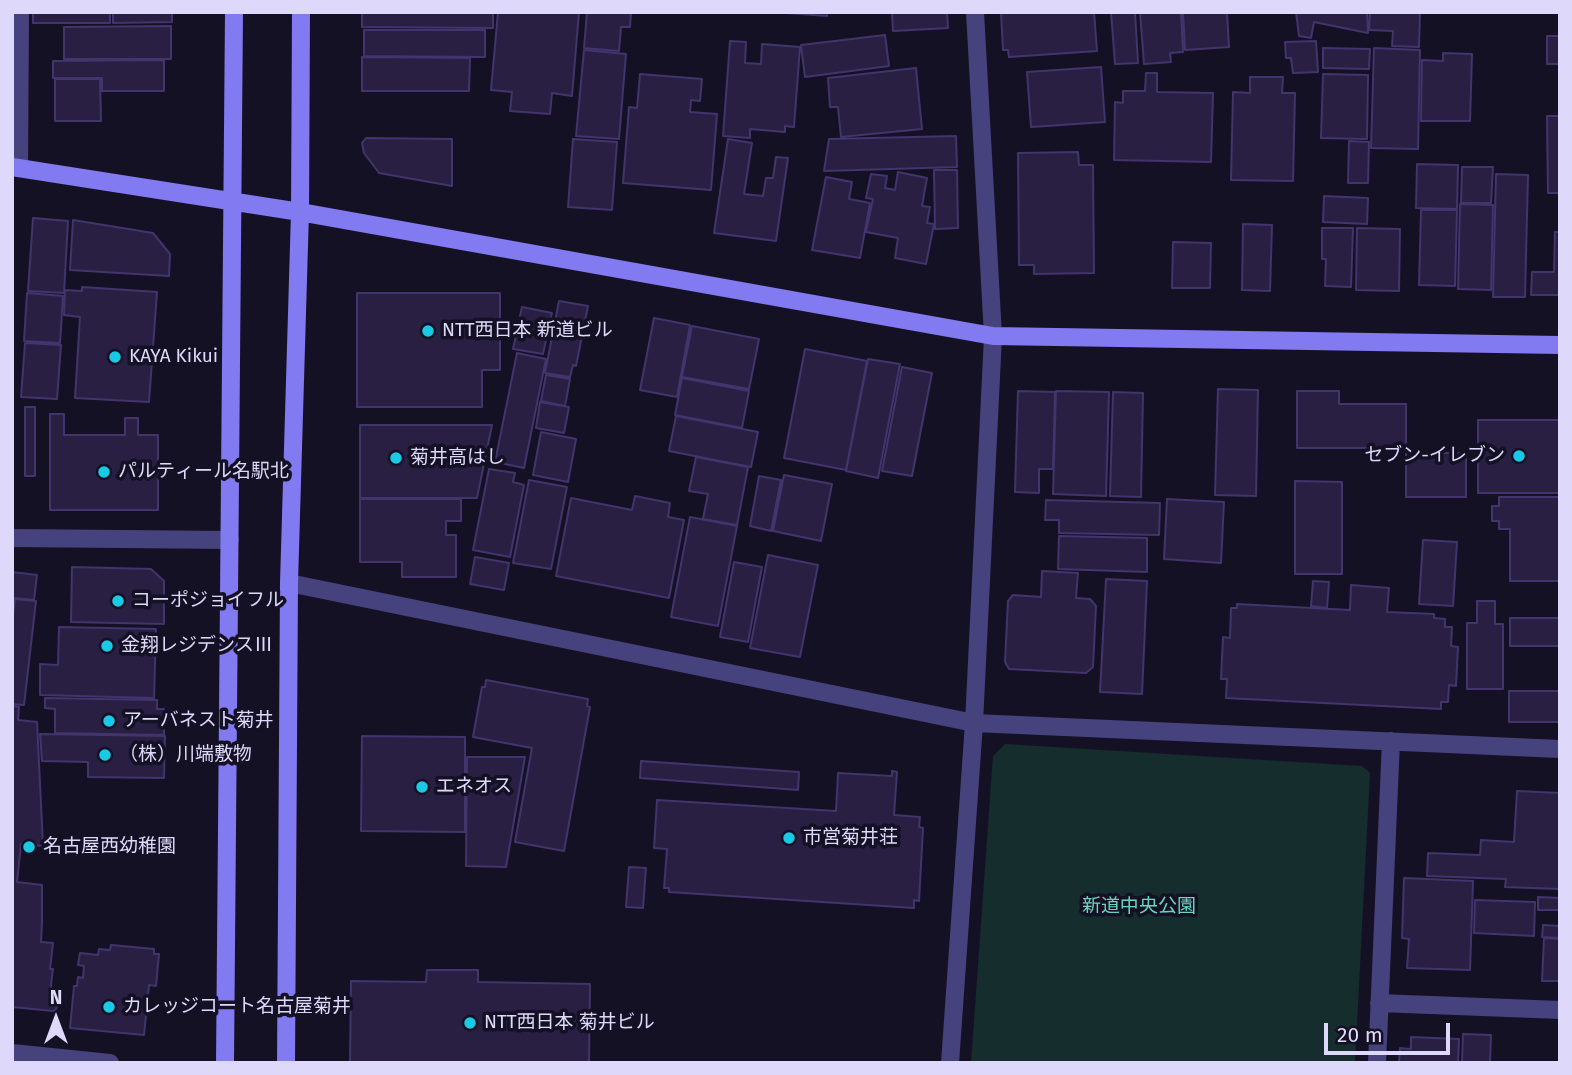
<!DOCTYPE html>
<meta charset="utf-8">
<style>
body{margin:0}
#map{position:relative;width:1572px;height:1075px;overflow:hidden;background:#151124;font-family:"Fira Sans",sans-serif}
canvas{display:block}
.frame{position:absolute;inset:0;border:14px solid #ded9fb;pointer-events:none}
.north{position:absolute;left:21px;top:984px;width:70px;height:70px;-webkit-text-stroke:5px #151124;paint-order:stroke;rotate:0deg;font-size:19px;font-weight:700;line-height:28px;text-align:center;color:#ded9fb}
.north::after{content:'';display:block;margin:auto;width:24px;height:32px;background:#ded9fb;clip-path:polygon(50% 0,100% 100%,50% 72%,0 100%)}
.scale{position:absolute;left:1324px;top:1023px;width:126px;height:32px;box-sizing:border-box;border:4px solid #ded9fb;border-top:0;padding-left:9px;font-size:21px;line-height:24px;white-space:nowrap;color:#ded9fb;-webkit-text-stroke:5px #151124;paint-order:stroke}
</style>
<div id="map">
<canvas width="1572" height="1075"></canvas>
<div class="frame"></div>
<div class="north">N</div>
<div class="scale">20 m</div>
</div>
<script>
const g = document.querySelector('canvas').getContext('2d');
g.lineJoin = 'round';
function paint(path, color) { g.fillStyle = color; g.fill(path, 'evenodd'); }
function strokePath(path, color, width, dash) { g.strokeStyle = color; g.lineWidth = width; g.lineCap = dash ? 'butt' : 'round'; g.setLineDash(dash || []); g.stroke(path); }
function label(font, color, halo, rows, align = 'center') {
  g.font = font + ' "Fira Sans","Noto Sans JP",sans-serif'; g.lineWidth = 7; g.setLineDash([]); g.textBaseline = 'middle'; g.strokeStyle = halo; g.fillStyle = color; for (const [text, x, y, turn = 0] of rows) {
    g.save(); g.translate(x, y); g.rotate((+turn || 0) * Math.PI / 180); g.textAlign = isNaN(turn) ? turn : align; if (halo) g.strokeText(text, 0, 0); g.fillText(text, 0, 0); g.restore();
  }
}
paint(new Path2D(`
 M1005,744l357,22 8,7 -15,290h-384l22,-307z`), '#152d2d');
const building = new Path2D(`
 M33,12h77v11h-77z
 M113,12h59v10l-59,1z
 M362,12h131v16l-131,-1z
 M498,12h81l-7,84 -20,-3 -2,21 -40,-3 2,-19 -21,-2z
 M587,12h44l-1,15h-9l-2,24 -35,-3z
 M774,12h53v4z
 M892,12h55l1,16 -55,3z
 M1001,12h93l3,39 -88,6 -1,-7h-5z
 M1111,12h24l3,51 -23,1z
 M1140,12h41l2,40 -13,1 1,9 -27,2z
 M1183,12h44l2,35 -44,3z
 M1296,12h71l1,21 -54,-11 -3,16 -12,-2z
 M1370,12h50l-1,35 -27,-1 1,-15 -24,-1z
 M171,26v33h-107v-32z
 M364,30h121v27l-121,-1z
 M885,35l4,31 -84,11 -4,-32z
 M1547,36h13v28h-13z
 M730,41l16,1 -1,21 16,1 1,-20 38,3 -6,80 -9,-1v6l-35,-3v9l-27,-2z
 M1316,41l2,31 -25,1 -2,-15h-5l-1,-16z
 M1323,48l47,1 -1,20 -46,-1z
 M1374,48l46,2 -2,99 -47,-1z
 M584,50l42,4 -7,85 -43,-3z
 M1443,53l29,1 -2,67h-49l1,-61 21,1z
 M362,57l108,1 -1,33h-107z
 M164,60v31h-62v-13h-49v-17z
 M1101,67l4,55 -74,5 -4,-55z
 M916,68l6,61 -81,8 -3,-30h-8l-2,-29z
 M1146,73h11v19l56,1 -2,69 -97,-2 1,-58 8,1v-12h22z
 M640,74l62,5 -2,22 -9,-1 -1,12 27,2 -6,76 -88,-7 6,-76 8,1z
 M1323,74l45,1 -1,64 -46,-1z
 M1250,77h33l-1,16h13l-2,88 -62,-1 2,-88 17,1z
 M55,79h45l1,42h-46z
 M1547,116h13v77h-12z
 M956,136l1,31 -133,4 5,-32z
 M366,138l86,1v47l-73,-13 -15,-20 -2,-10z
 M573,139l44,3 -5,68 -44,-3z
 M728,139l24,4 -8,51 19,2 3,-18h7l3,-21 12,1 -12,83 -62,-8z
 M1349,141l20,1 -1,41h-20z
 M1078,152l1,13h14l1,108 -60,1v-9h-15l-1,-112z
 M1417,164l41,1 -1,44 -41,-1z
 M1462,167h31l-2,36h-30z
 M934,170h23l1,58 -23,1z
 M898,172l29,6 -5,28 8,1 -3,16 7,1 -8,40 -31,-6 3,-20 -32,-6 7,-33 -7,-1 5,-24 16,2 -2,12 10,2z
 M1496,174l32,1 -3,122h-32z
 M826,177l26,5 -3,17 21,4 -10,55 -48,-8z
 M1324,196l44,2 -1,26 -44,-2z
 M1460,204l33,1 -2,85 -33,-1z
 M1421,210h36l-2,76 -36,-1z
 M33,218l35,3 -4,72 -36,-2z
 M73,220l80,13 17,21 -1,22 -99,-6z
 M1243,224l29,1 -2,66 -28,-1z
 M1322,228h31l-2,59 -26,-1 1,-27h-4z
 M1357,228l43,1 -1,62 -43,-1z
 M1555,232h5v58l-2,5h-27l1,-23h22z
 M1173,242l38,1 -1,45h-38z
 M82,287l75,5 -8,110 -74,-4 5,-81 -16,-2 1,-25 17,1z
 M27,293l36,3 -3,47 -36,-2z
 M357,293h143v77h-18v37h-125z
 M559,301l29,5 -12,60 -3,-1 -3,12 -25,-4z
 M522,307l30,6 -9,41 -30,-5z
 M654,318l36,7 -13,72 -37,-7z
 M692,326l67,13 -10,50 -67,-12z
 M25,343l36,2 -4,54 -36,-2z
 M805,349l62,12 -21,109 -62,-12z
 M517,353l29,6 -22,109 -29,-6z
 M868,359l32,5 -22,114 -32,-7z
 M902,367l30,6 -20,103 -30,-5z
 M546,375l24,4 -5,27 -24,-5z
 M682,378l67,13 -7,37 -67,-13z
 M1218,389l40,1 -2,106 -41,-1z
 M1018,391l37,1 -2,77h-14v24l-24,-1z
 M1056,391l53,1 -3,104 -53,-2z
 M1297,391h42v13h67v44h-109z
 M1113,392l30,1 -2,104 -31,-1z
 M540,402l29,5 -5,26 -28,-5z
 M25,407h10v69h-10z
 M50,414h14v21h61v-17h13v17h20v75h-108z
 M676,416l82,16 -7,35 -82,-16z
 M1478,420h82v73h-82z
 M360,425h132l-15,73h-117z
 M541,432l35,7 -8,43 -35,-7z
 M1406,453h60v44h-60z
 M696,457l52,10 -11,58 -34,-6 5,-25 -19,-3z
 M489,469l26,4 -2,9 11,3 -14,72 -37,-7z
 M784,475l48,9 -11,57 -48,-10z
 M759,476l22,4 -10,51 -21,-5z
 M529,480l38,7 -16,82 -38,-6z
 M1295,481l47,1v92h-47z
 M635,496l35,7 -2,14 16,3 -15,78 -113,-22 15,-78 61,12z
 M1499,497h61v84h-50v-52h-11v-8h-7v-15h7z
 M360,499h101v22h-15v14h10v42h-54v-15h-42z
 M1167,499l57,3 -3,61 -57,-4z
 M1046,500l114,3 -1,32 -100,-2v-13h-14z
 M690,517l47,9 -19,100 -47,-9z
 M1059,536l88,2v34l-89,-3z
 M1423,540l34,2 -4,64 -34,-2z
 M768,555l50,10 -18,92 -50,-9z
 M475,557l34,6 -5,27 -34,-6z
 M734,562l28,5 -14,75 -28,-5z
 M72,567l79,2 13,12v43l-93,-2z
 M1042,571l36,2 -2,25 14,1 6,7 -3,61 -7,6 -77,-4 -4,-7 3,-61 5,-6 28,2z
 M12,572l25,3 -3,25 -20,-2 -2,15z
 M1106,579l41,2 -5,113 -42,-2z
 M1313,581l16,1 -2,26 -16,-2z
 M1351,585l38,3 -2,24 47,2v4l11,1v8h7l-1,19 7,1 -2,39 -7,-1 -1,17h-7v7l-215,-11 1,-19h-6l2,-42 7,1 1,-30h6v-4l113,6z
 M15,599l21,2 -12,104 -12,-1v-80z
 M1477,601h18v23h8v65h-36v-66h10z
 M1510,618h50v28h-50z
 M59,627l97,2 -2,69 -114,-3v-31l18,1z
 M486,680l102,19 -1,7 3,1 -26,144 -49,-9 17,-94 -59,-11 9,-50h3z
 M1509,691h51v31h-51z
 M45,698l112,2v9h7v26l-109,-2v-24l-10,-1z
 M12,706l7,1 -1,13 19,2 6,124 -22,-2 -4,38 25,3v38l-1,19 12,1 -3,26h3l-3,24 7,4 1,4 -2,8 -3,2 -41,-4z
 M40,734l125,2 -1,42 -76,-1v-15l-46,-1z
 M362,736l103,1v95l-104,-1z
 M467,757h58l-19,110 -40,-1z
 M641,761l158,11 -1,18 -158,-12z
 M892,771l5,1 -3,43 26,2 -1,10 4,1 -4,73 -5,-1v8l-245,-16v-4h-5l3,-39 -13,-1 3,-48 179,11 2,-38 54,3z
 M1517,791l43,2v96l-55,-2 1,-8 -79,-3 1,-23 52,2 1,-15 33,2z
 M629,867l17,1 -3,40 -17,-1z
 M1404,878l69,3 -3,89 -63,-2 2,-29 -7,-1z
 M1538,897l22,1v12h-22z
 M1475,900l60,2 -1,34 -60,-3z
 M1543,925l17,1v12l-18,-1z
 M1544,938l16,1v42h-18z
 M111,945l43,4v5h5l-3,32 -7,-1 -5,50 -74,-7 4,-42h3l1,-9 5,1 1,-12 -6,-1 2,-12 18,2 1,-6 11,1z
 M427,970h51v12l112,2 -1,79h-239l1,-82 75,1z
 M1463,1034l28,1 -1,28h-28z
 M1411,1037l48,2 -1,24h-59l1,-15 11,1z`);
paint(building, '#281f43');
strokePath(building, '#42346c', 2);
strokePath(new Path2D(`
 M19,168l1,-156
 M12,538l218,2
 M289,583l685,140 586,26
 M1379,1003l181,7
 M12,1053l98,10
 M950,1063l24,-340 19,-387 -18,-324
 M1377,1063l14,-322`), '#46427e', 18);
strokePath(new Path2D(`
 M12,167l288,45 693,124 567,9
 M225,1063l9,-1051
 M286,1063l3,-480 11,-371 1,-200`), '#827af0', 18);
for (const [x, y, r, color] of [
 [428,331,7,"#1ac9e6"],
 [115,357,7,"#1ac9e6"],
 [1519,456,7,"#1ac9e6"],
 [396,458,7,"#1ac9e6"],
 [104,472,7,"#1ac9e6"],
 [118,601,7,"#1ac9e6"],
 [107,646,7,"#1ac9e6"],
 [109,721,7,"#1ac9e6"],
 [105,755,7,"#1ac9e6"],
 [422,787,7,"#1ac9e6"],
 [789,838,7,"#1ac9e6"],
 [29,847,7,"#1ac9e6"],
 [109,1007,7,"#1ac9e6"],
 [470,1023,7,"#1ac9e6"]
]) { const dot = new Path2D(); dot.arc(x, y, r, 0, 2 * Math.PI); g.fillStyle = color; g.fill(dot); strokePath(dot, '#151124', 2.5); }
label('19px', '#ded9fb', '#151124', [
 ["NTT西日本 新道ビル",442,331],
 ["KAYA Kikui",129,357],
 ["セブン-イレブン",1505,456,"right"],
 ["菊井高はし",410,458],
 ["パルティール名駅北",118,472],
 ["コーポジョイフル",132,601],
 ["金翔レジデンスⅢ",121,646],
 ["アーバネスト菊井",123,721],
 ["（株）川端敷物",119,755],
 ["エネオス",436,787],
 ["市営菊井荘",803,838],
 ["名古屋西幼稚園",43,847],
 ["カレッジコート名古屋菊井",123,1007],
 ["NTT西日本 菊井ビル",484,1023]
], 'left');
label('19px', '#6cd3be', '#151124', [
 ["新道中央公園",1139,907]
]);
</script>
